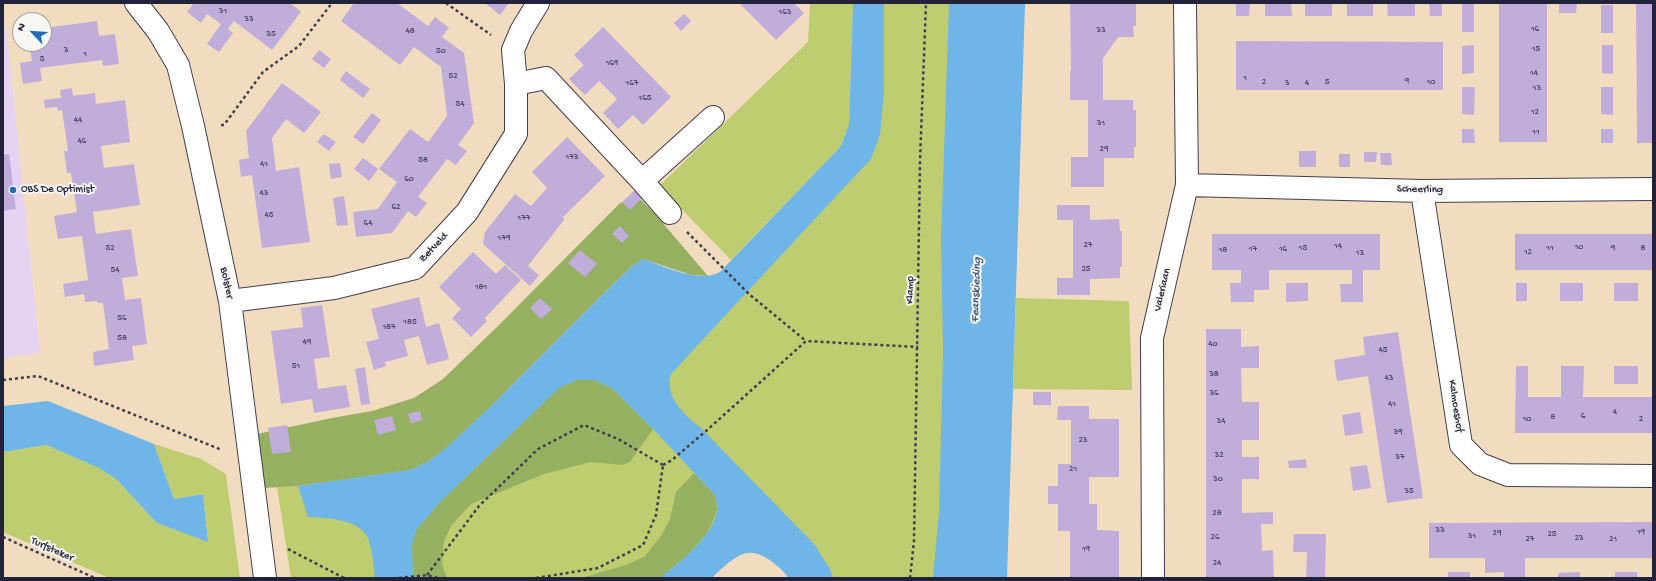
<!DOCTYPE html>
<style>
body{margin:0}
#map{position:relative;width:1656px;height:581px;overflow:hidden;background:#f2dcbf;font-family:"Gochi Hand",sans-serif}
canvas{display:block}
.frame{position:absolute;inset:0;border:4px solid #22223b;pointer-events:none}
.north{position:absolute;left:12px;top:12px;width:40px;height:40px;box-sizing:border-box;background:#f6f6f2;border:1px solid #a1a1a9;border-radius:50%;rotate:295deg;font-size:11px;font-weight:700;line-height:16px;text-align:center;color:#22223b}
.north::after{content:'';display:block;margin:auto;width:14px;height:18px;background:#1f6fb2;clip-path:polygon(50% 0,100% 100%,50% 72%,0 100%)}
</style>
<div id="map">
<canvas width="1656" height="581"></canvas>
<div class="frame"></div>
<div class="north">N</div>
</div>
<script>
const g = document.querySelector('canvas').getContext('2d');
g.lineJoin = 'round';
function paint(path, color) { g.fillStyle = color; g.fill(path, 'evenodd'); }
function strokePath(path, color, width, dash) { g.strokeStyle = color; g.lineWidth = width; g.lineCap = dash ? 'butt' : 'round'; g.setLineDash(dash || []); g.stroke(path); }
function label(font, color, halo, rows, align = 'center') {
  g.font = font + ' "Gochi Hand",sans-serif'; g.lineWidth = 4; g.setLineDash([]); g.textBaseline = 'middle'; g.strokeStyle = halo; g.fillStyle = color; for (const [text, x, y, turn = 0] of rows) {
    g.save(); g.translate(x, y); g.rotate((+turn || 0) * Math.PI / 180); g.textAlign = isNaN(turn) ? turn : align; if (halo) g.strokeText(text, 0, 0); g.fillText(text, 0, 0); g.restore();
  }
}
paint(new Path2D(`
 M6,26l34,327 -37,5v-331z`), '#e5d3f1');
paint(new Path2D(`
 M810,3h43l-4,121 -8,22 -110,114 -72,-74 149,-144z
 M862,3h93l-14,575h-127l-61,-56 -64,56h-398l-14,-91 21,-1 2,4 419,-202 139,-143z
 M1016,298l113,3 3,89 -119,-1z
 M154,444l47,15 25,15 14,104h-131l-106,-46v-80l43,-7 53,23 17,11 41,44 51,18 -5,-47 -29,5z`), '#becd6f');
paint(new Path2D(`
 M640,199l15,15 53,62 -17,-1 -48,-16 -11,7 -33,32 -110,110 -41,38 -19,15 -19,9 -112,16 -34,2 -7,-54 75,-16 40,-7 42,-13 29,-19 54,-52 123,-124z
 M577,380h18l18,9 40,40 -23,33 -8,3 -31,-3 -47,12 -73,30 -20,22 -7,15 -2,23 5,14h-34l-1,-33 4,-15 25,-29 118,-113z
 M694,473l21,22 2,14 -4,12 -7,13 -17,20 -29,24h-79l45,-13 18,-8 17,-21 9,-17 6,-27z`), '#96b062');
paint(new Path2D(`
 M853,3h31v88l-4,44 -9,24 -46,49 -154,166c-7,22 13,41 29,53l115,118 16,26 2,7h-44c-8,-10 -27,-28 -42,-25 -12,2 -27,17 -35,25h-52c18,-14 57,-45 57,-70 0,-4 -1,-9 -2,-13l-62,-66 -40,-40 -18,-9h-18l-18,8 -118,113 -25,29 -4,15 1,33h-38c-1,-11 -3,-30 -7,-40 -10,-20 -42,-20 -60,-21l-10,-31 112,-16 19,-9 19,-15 41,-38 110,-110 33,-32 11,-7c21,7 56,25 77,13l121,-126 8,-22z
 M949,3h76l-18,575h-74l6,-65 4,-161 -2,-113z
 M48,401l106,43 20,55 29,-5 5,48 -51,-19 -41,-44 -17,-11 -53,-23 -43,7v-46z`), '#70b5e7');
paint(new Path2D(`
 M192,3h98l11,9 -29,38 -38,-29 -6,8 5,4 -14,19 -12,-8 14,-20 -14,-10 -6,9 -14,-11 6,-8z
 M354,3h43l31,23 7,-9 14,11 -7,9 22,16 10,70 -16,22 9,6 -11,14 -9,-6 -29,38 9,6 -11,14 -8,-6 -16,22 -36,4 -3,-25 25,-3 19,-27 -18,-13 31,-40 18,13 19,-26 -6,-49 -27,-20 -14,18 -59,-44z
 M485,3h24l-9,12z
 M739,3h55l10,10 -28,27z
 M1070,3h66v23h-3l1,11h-16l-15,21v42h30v10h3v37h-2v11h-30v29h-33v-30h17v-57h-18v-29h1v-3z
 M1236,3h14l-1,13h-13z
 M1265,3h26l1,13h-27z
 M1305,3h27v13h-27z
 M1347,3h26v13h-26z
 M1387,3h28v13h-27z
 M1429,3h13v13h-12z
 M1499,3h48v139h-48z
 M1559,3h18l-1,10h-17z
 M1636,3h17v140h-16z
 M1462,4h12v28h-12z
 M1601,5h12v28h-12z
 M684,14l7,7 -10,10 -7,-8z
 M97,21l2,15 16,-2 4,30 -16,2 -1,-6 -62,8 2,13 -19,3 -3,-21 12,-2 -3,-17h15v-16z
 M603,27l68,70 -28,28 -10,-10 -15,14 -15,-16 14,-14 -18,-18 -14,14 -16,-16 15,-14 -10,-10z
 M1236,41l207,1v48h-207z
 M1474,45v28l-12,1v-28z
 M1602,45h11v29l-11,-1z
 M319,50l12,9 -7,9 -12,-9z
 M346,71l24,18 -7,9 -23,-18z
 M282,83l39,29 -17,21 -18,-14 -14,19 4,33 23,-4 11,75 -48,6 -10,-73 -11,2 -2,-17 10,-2 -3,-27z
 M1462,87h13l-1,28 -12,-1z
 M1601,87h12v28l-12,-1z
 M72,88l1,8 22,-3 1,11 29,-4 5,42 -29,4 3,22 30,-4 6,41 -47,7 3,22 35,-5 7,47 -16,2 3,22 16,-2 6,46 -15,2 2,14 -40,6 -1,-14 16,-3 -6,-46h-5l-1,-2 -12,1 -1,-8 -19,3 -2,-13 25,-4 -6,-44 -24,3 -4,-23 23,-4 -6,-39h-4l-3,-22h4l-6,-41 -4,1 -1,-4 -12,1 -1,-8 17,-2 -1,-8z
 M372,113l9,7 -18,24 -10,-7z
 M1462,129h12l1,14h-13z
 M1601,129h12v14h-12z
 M324,134l12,8 -7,9 -12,-9z
 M567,137l38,39 -42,41 1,3 -36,46 11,9 -9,11 -47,-42 2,-12 30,-38 16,12 16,-18 -15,-16z
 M1299,151h17v16h-17z
 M1364,152h13l-1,10h-12z
 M1380,153h11l1,12h-11z
 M9,154l7,55 -13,2v-56z
 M1339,154h11v13h-11z
 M363,158l15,11 -9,12 -15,-12z
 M340,163l2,14 -11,2 -2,-15z
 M635,190l7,8 -12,12 -8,-8z
 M344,196l4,29 -11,1 -4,-28z
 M1057,205h33v15l29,-1 1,12h2v36h-2v11l-30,1v16h-33v-17h16v-58h-16z
 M620,226l9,10 -7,7 -10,-9z
 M1212,234h168v36h-17v32h-22l-1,-18h12v-14h-83v20h-15v12h-23l-1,-19h11v-13h-29z
 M1515,234h138v36h-138z
 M580,250l17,14 -12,13 -17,-14z
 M473,252l23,22 9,-9 16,15 -36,38 2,3 -16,16 -19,-19 9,-9 -22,-22z
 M1286,283h22v18l-22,1z
 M1516,283h11v18h-11z
 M1560,283h23v18h-23z
 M1614,283h24v18h-24z
 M419,297l7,30 13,-4 10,36 -22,6 -8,-29 -15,4 4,16 -23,6 1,4 -12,4 -8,-28 13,-3 -8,-30z
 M540,298l12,11 -11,10 -11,-11z
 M322,305l8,52 -16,2 4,30 28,-4 4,22 -36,6 -2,-14 -31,5 -10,-73 32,-4 -2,-19z
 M1206,329h35v18l18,-1v22h-18l1,34h17v38h-17v17h17v22h-17v34l31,-1v12h-12l1,27 11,-1 1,28h-68z
 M1398,332l25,166 -36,5 -19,-127 -31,5 -3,-21 31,-5 -2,-18z
 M1516,366h12v31h33v-31h23l-1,31h70v36h-138z
 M1614,366h24v18h-24z
 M365,367l5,37 -9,1 -6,-36z
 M1033,392h18v13h-18z
 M1058,406h31v13h30v58h-30v27h8v26l22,1v47h-49v-47h-12v-27h-10v-18h10v-22h13v-44h-14z
 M420,411l2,9 -11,3 -3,-9z
 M1360,412l3,21 -18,3 -3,-21z
 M392,416l4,14 -18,5 -4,-15z
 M287,425l4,27 -19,2 -4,-26z
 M1306,459l1,9h-18l-1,-7z
 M1367,465l4,23 -18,3 -3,-24z
 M1653,522v36h-128v20h-21v-6l-19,1v-15h-56v-35z
 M1294,534h32l-1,44h-19l1,-26h-14z
 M1448,572h22v6h-22z
 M1580,572v6h-22v-5z
 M1615,572h22v6h-22z`), '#c1adda');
const minor = new Path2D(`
 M136,3l22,28 20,34 15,61 37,175 35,277
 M516,84l30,-6 96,103 71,-64
 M642,181l28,32
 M1187,185l235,6 231,-2
 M1422,191l39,254 19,19 28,11 145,1
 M230,301l104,-13 81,-20 52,-56 49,-78v-50l-3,-34 8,-19 17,-28
 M1153,578l-1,-240 35,-153 -2,-182`);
strokePath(minor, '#413e4f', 24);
strokePath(new Path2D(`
 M446,3l45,32
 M221,125h3l39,-53 36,-26 33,-43
 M687,232l62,62 57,47
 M3,380l35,-4 184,74
 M663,465l9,-5 34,-29 100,-90 112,6
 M3,537l92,41
 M288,549l56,29
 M427,575l52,-69 59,-57 46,-24 34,14 45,26
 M399,578l28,-3 10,3
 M536,578l62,-10 45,-23 13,-30 7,-50
 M910,578l4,-37 6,-380 6,-158`), '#413e4f', 2.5, [3, 3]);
strokePath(minor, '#fff', 22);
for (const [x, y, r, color] of [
 [13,190,4,"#1f6fb2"]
]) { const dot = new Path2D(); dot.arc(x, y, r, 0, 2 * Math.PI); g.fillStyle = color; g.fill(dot); strokePath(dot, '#f6f6f2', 1.5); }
label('9px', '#4a4563', null, [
 ["31",223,12],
 ["163",785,13],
 ["33",249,20],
 ["16",1535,30],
 ["33",1101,31],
 ["48",410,32],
 ["35",271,35],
 ["15",1536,50],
 ["3",66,51],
 ["50",441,52],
 ["1",85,55],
 ["5",42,60],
 ["169",612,64],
 ["14",1534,74],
 ["52",453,77],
 ["1",1245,79],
 ["9",1407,82],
 ["2",1264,83],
 ["5",1327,83],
 ["10",1431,83],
 ["167",632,84],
 ["3",1287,84],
 ["4",1307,84],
 ["13",1537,89],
 ["165",645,99],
 ["54",460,105],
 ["12",1535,113],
 ["44",78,121],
 ["31",1101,124],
 ["11",1536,133],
 ["46",82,142],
 ["29",1104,150],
 ["173",572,158],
 ["58",423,161],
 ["41",264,165],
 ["60",409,180],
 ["43",264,194],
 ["62",396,208],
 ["45",269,216],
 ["177",524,219],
 ["64",368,224],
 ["179",504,239],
 ["27",1088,246],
 ["14",1338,247],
 ["10",1579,248],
 ["52",110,249],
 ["15",1303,249],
 ["11",1550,249],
 ["9",1613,249],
 ["8",1643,249],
 ["17",1253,250],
 ["16",1283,250],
 ["18",1223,251],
 ["12",1528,253],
 ["13",1360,254],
 ["25",1086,270],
 ["54",115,271],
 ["181",481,288],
 ["56",122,319],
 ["185",410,323],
 ["187",389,328],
 ["58",122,339],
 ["49",307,343],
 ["40",1213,345],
 ["45",1383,351],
 ["51",296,367],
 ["38",1214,375],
 ["43",1389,379],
 ["36",1214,394],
 ["41",1392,405],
 ["4",1615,413],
 ["6",1583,417],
 ["8",1553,418],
 ["10",1527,420],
 ["2",1641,420],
 ["34",1221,422],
 ["39",1398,433],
 ["23",1083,441],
 ["32",1219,456],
 ["37",1400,458],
 ["21",1073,470],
 ["30",1218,480],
 ["35",1409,492],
 ["28",1217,514],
 ["33",1440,531],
 ["19",1641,533],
 ["29",1497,534],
 ["25",1552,535],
 ["31",1472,537],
 ["26",1215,538],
 ["23",1579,539],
 ["27",1530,540],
 ["21",1613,540],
 ["19",1086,550],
 ["24",1217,564]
]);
label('11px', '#22223b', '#f6f6f2', [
 ["OBS De Optimist",21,190]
], 'left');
label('11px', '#22223b', '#f6f6f2', [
 ["Scheerling",1420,190,1],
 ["Zetveld",434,248,-47],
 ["Bolster",226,283,78],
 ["Klamp",911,290,-89],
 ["Valeriaan",1163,290,-77],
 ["Kalmoeshof",1455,406,81],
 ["Turfsteker",52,550,24]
]);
label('italic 12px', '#3d5577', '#f6f6f2', [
 ["Feanskieding",977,290,-88]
]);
</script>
